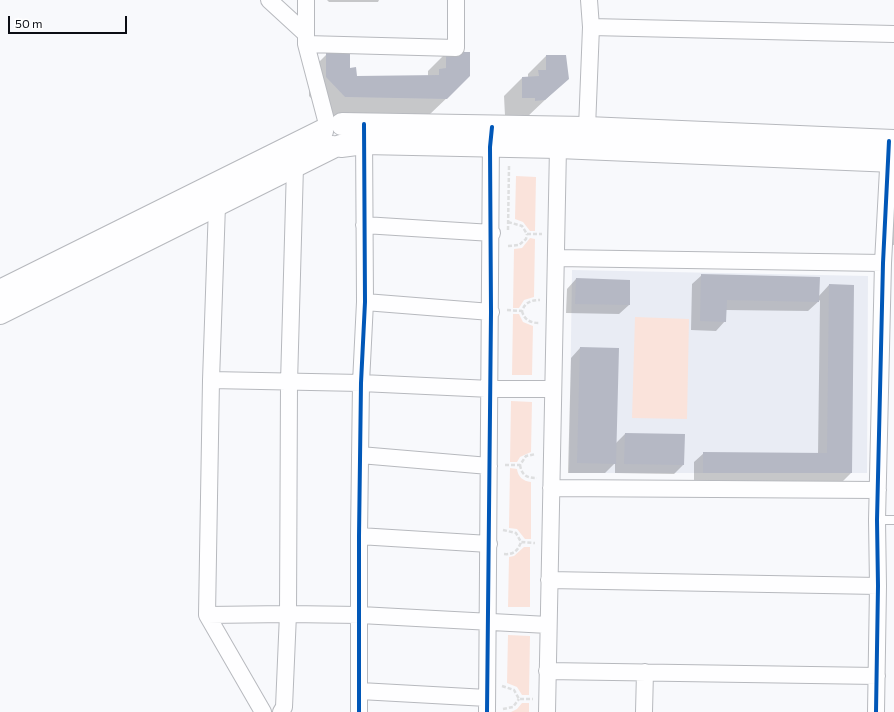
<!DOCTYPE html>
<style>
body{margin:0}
#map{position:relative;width:894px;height:712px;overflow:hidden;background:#f8f9fc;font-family:Commissioner,sans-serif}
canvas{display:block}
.scale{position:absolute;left:8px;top:16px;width:119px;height:18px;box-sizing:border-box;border:2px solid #0b0d14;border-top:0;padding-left:5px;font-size:12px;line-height:14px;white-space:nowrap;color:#0b0d14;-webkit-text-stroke:3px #fff;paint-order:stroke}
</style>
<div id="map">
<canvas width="894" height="712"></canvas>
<div class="scale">50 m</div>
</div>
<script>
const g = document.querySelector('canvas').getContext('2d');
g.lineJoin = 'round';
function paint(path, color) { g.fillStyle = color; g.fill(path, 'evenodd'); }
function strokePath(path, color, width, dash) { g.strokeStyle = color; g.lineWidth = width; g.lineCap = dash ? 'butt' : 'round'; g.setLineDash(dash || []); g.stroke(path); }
paint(new Path2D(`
 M572,270l296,6 -1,197h-298z`), '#e9ecf4');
paint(new Path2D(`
 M516,176l20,1 -1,54h-5l-7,-9 -8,-3z
 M530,238l5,1 -1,58 -10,3 -5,8h-6l1,-59 8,-1z
 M513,314h6l4,8 10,4 -1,49h-20z
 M635,317l54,2 -2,100 -55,-1z
 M511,401l21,1 -1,50 -11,5 -3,5h-7z
 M510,468l7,1c1,8 6,12 14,13v57h-6l-8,-10 -8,-1z
 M524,547h6v60h-22l1,-50 5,-1z
 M508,635l22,1 -1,59h-7l-5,-8 -10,-4z
 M522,703h7v9h-18l6,-3z`), '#fae3db');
paint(new Path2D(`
 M327,0h52l-1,2h-49z
 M446,53l5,41 -23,22 -101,-1 -18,-19v-24l18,-18 22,15 7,8 72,-1v-5z
 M546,56l22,22 -42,40h-9v-2h-12l-1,-20 18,-18h6v-4z
 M894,196v49h-4z
 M702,275l116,22 11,-12 22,188 -10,10h-147v-21l10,-9 114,1 2,-154 -12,11 -82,-1 -1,11 -9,10 -25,-1 1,-46z
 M576,279l53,26 -10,9 -53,-1 1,-24z
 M580,348l35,96 10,-10 58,31 -9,9 -59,-1v-10l-10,10h-37l3,-115z`), '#0003');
paint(new Path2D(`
 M446,52h24v24l-23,23 -102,-2 -19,-20v-24h24v15l6,-1 1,9 82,-1v-6l7,-1z
 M546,55h20l3,24 -24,21 -10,1v-3h-13v-21l17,-1 -1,-6h8z
 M701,274l119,3 -1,25 -92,-2 -1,22 -26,-1z
 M576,278l54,2v25l-55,-1z
 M829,284l25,1 -2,188h-149v-21l124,1z
 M580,347l39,1 -3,116 -39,-1z
 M625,433l60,1 -1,31 -60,-1z`), '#b5b8c4');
const lane = new Path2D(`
 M877,520h17`);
const street = new Path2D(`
 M269,0l37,34
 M306,0v44l21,80
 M591,27l303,7
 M306,44l150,4v-48
 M587,128l4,-101 -2,-27
 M217,205l-6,175 -4,235 56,97
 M364,225l128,8
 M556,258l327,5
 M365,302l126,10
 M211,380l150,3 130,6h62
 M360,455l129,11
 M551,488l327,2
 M359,536l130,8
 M549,580l329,6
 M207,615l81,-1 72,1 188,10
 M547,671l330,5
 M360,691l127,7
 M281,712l3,-5 4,-93 1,-231 6,-217
 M359,712v-176l2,-153 4,-81 -1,-170
 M487,712l4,-576
 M547,712l11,-565
 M644,712l1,-40
 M876,712l2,-126 -1,-66 6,-257 6,-113`);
const secondary = new Path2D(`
 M342,124l245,4 307,13
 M341,146l23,-3 194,4 336,14
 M0,291l322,-160
 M0,313l333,-166`);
strokePath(lane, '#b7b9be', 10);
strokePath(street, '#b7b9be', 18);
strokePath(secondary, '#b7b9be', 24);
strokePath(new Path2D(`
 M508,222l14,4 5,8h15
 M508,230l1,-64h2
 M508,246l11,-1 7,-6 1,-5
 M507,310l15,1c3,-9 10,-11 18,-11
 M522,311c2,9 9,12 17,12
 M505,465h15l6,-9 10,-2
 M520,465c2,11 7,13 17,13
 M503,530l13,3 5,9 14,1
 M504,554c9,1 14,-3 17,-12
 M502,686l12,4 5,9h14
 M503,709l10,-2 6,-8`), '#dedfe0', 2.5, [4, 2]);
strokePath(lane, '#fefeff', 8);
strokePath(street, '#fefeff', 16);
strokePath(secondary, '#fefeff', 22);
strokePath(new Path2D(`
 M359,712v-176l2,-153 4,-81 -1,-178
 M487,712l4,-400 -1,-165 2,-20
 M876,712l2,-126 -1,-66 6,-257 6,-122`), '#0057b8', 4);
</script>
